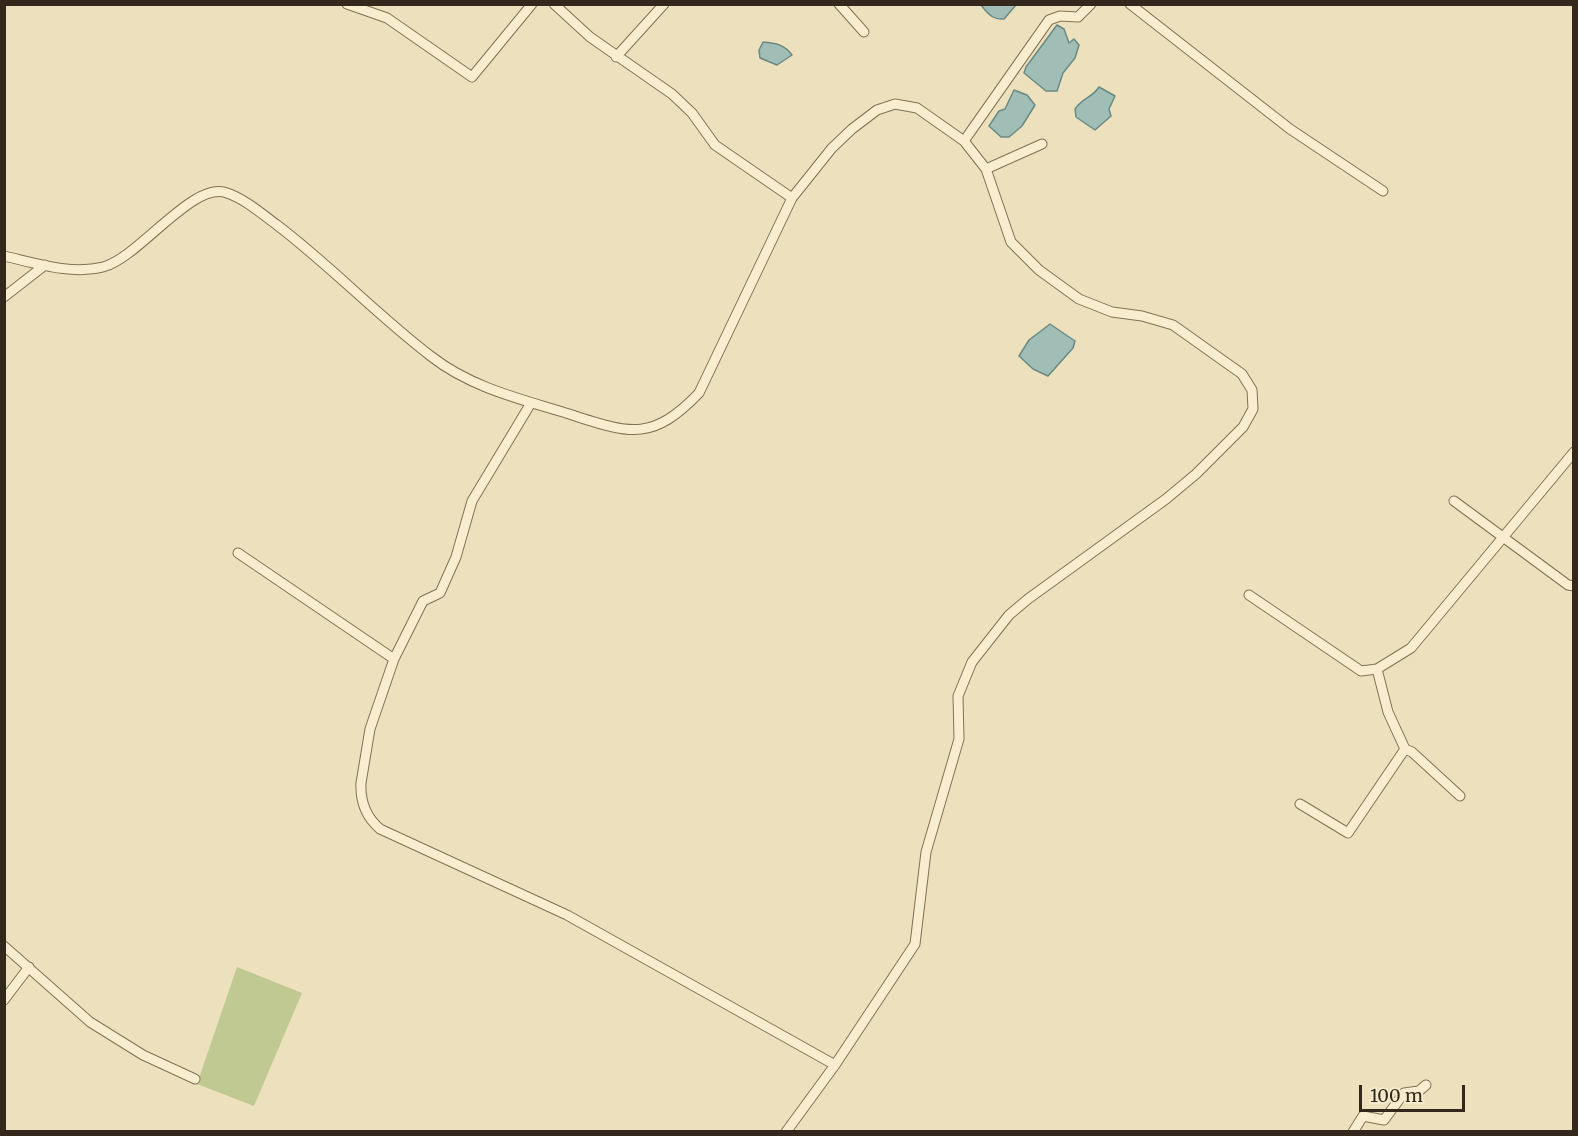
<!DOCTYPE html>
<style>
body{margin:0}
#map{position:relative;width:1578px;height:1136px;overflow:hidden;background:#ece0bd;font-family:Merriweather,serif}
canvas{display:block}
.frame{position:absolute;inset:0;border:6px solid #33281b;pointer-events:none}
.scale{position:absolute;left:1359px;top:1085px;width:106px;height:27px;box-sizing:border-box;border:3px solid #33281b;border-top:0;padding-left:8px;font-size:18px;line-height:21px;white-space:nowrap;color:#33281b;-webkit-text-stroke:4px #f4eacc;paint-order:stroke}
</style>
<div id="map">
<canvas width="1578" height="1136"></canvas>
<div class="frame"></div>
<div class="scale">100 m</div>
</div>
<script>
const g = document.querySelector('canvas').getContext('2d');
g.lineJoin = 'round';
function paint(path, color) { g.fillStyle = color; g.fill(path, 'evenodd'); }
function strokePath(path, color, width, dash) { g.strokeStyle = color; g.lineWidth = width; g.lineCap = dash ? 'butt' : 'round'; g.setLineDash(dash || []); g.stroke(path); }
paint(new Path2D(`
 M237,967l65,26 -48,113 -57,-22z`), '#c0c992');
const water = new Path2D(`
 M981,5h35l-12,14c-11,1 -16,-5 -23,-14z
 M1057,25l7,4 5,14 5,-4 5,6 -4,13 -12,15 -6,18h-11l-22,-18 2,-6z
 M763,42c13,1 22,3 29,13l-15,10 -17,-7 -1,-8z
 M1099,87l16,9 -6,13 2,7 -16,14 -19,-13 -1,-8c8,-12 17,-11 24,-22z
 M1014,90l13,5 8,10 -13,21 -13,11h-8l-12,-11 10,-15 6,-2z
 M1050,324l25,17 -2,7 -25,28 -15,-7 -14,-13 10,-16z`);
paint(water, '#a0bdb6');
strokePath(water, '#698a84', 1.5);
const minor = new Path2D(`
 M347,4l40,14 85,59 60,-73
 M554,4l36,33 82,57 20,19 23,32 77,53
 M839,4l25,28
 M1130,4l160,125 93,62
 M616,57l48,-53
 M964,141l85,-121 11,-4 18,1 13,-13
 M986,169l56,-25
 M4,256c31,7 67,19 99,11 36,-9 90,-87 124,-74 18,6 35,21 50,32 54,41 101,91 155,132 40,31 89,42 137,57 60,19 82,29 130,-21l93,-195 40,-50 20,-19 25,-19 18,-6 22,4 47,33 22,28 25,73 28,28 40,29 33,13 30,4 31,9 69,49 10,16 1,19 -10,18 -47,47 -30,25 -138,100 -19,16 -37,47 -14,34 1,43 -33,113 -11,92 -80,121 -49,67
 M4,297l41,-32
 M531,403l-59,98 -16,56 -16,36 -17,8 -29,58 -24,70 -9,54c-1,19 5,34 19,46l187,86 268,150
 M1454,501l114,84 6,1
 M238,553l156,106
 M1249,595l112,76 16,-2 34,-21 163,-196
 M1377,669l11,43 17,37 7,3 48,44
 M1300,804l48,29 57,-84
 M4,946l86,76 53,33 52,24
 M4,1000l25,-33
 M1353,1132l10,-16 21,4 20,-27 15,-2 7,-6`);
strokePath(minor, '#837157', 11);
strokePath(minor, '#f8eecf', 9);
</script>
